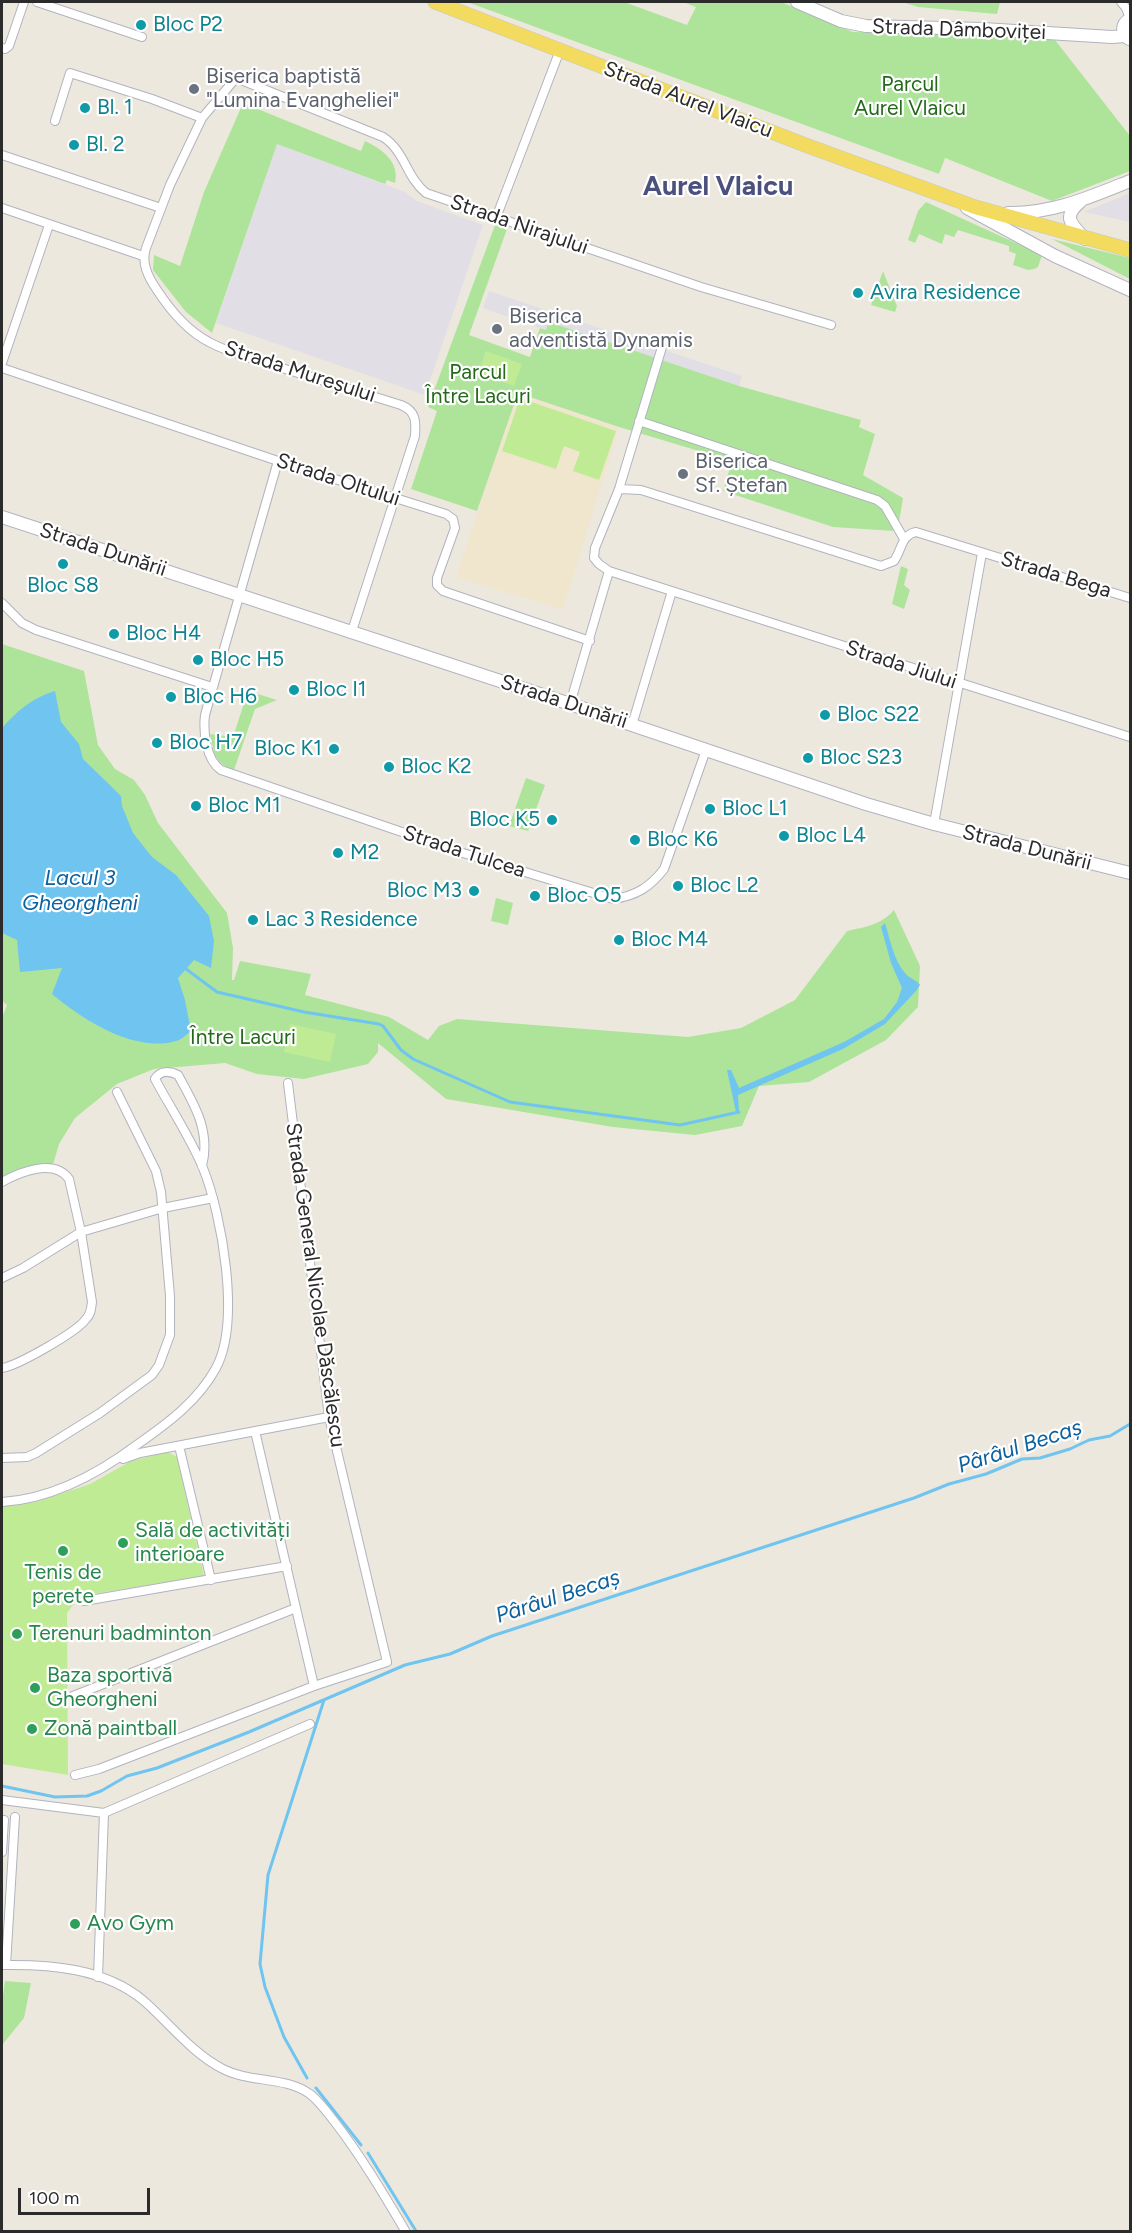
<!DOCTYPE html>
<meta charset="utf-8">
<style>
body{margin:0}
#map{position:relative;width:1132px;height:2233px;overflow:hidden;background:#ede8de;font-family:Figtree,sans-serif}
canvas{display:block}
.frame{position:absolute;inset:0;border:3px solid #2b2b2b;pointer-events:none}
.scale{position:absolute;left:18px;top:2188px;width:132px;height:27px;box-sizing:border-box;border:3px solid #2b2b2b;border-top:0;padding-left:8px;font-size:18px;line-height:21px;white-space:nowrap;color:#2b2b2b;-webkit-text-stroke:4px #fff;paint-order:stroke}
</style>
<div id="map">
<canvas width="1132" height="2233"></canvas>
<div class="frame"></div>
<div class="scale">100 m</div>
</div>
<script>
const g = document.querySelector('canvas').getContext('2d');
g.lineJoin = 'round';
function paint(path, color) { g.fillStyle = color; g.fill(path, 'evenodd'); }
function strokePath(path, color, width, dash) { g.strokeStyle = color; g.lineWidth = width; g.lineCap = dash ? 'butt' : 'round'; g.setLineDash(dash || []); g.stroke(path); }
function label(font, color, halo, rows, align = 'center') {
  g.font = font + ' Figtree,sans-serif'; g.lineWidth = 4.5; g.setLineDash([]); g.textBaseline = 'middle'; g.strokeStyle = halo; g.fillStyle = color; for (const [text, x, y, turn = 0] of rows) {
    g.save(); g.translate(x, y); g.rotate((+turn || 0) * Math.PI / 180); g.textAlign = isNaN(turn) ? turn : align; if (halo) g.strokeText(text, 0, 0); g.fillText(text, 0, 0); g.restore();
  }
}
paint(new Path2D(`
 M277,144l128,48 12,9 66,24 -58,170 -209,-72z
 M1130,193v29l-46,-10z
 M489,291l253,85 -3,10 -190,-64 -3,8 -63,-22z`), '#e1dee6');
paint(new Path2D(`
 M517,393l102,34 -56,183 -107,-33z`), '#efe6cd');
paint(new Path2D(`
 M467,2h157l63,23 9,-18 -13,-5h98l72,30 131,3 71,5 75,96v35l-78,30 -107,-43 -6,16z
 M902,2h98l-3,12 -79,-7z
 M243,103l118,48 4,-10c17,8 35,21 30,42l-8,-3 -2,4 -108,-40 -65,189 -26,-21 -33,-42 1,-15 26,11 24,-74z
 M926,202l116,53 -4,12 -4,2 -6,1 -15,-5 3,-11 -7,-3v-5l-51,-16 -4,7 -9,-3 -3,10 -23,-10 -4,9 -7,-3 10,-29z
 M495,225l12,4 -38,106 61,22 10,-29 6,2 3,-8 190,64 122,34 -2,7 16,7 -12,41 40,23 -4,24 -5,9 -61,-4 -110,-36 9,-30 -113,-34 -101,-34 -41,118 -66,-22 26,-78 -9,-4z
 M1052,239l78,19v21z
 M883,271l14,35 -2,6 -24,-7z
 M901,566l7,3 -4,16 6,5 -6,19 -12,-5z
 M2,644l82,27 14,74 17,24 19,11 11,15 13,28 69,90 6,35 -1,32h2l6,-19 71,13 -6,21 84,22 39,23 11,-14 18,-7 231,18 53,-9 54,-28 52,-69c18,-4 34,-6 47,-21l26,56 -2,41 -32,33 -77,42 -50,4 -17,40 -47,9 -82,-8 -167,-28 -68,-56v9l-10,12 -64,15 -47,-5 -32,-11 -71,6 -37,15 -42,34 -16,26 -7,24 -50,15v-165l5,-13 -5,-4z
 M248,691l29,9 -22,9 -21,61c-21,-8 -19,-16 -24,-36l23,3z
 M526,778l19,7 -17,46 -19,-5z
 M496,898l17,5 -5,22 -17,-4z
 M5,1981l26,2 -7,35 -22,27v-42z`), '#ade49a');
paint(new Path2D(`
 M486,351l36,13 -8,22 -36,-13z
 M520,398l96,33 -17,49 -26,-9 7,-19 -16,-6 -8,23 -54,-18z
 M290,1024l46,10 -6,28 -46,-10z
 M168,1452l9,5 27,119 -124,20 -13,17 1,162 -66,-11v-258l34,-4 54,-18 41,-23z`), '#c0eb95');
paint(new Path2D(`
 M55,691l6,31 18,22 4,15 38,37 1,10 11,27 19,24 24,18 33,41 5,25 -3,27 -17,-8 -16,18 7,22 6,31c-4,3 -10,9 -15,10 -42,12 -93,-21 -124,-47l10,-26 -42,4 -3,-32 -15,-7v-205c16,-18 30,-30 53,-37z
 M885,923c5,16 9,38 20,50 4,6 11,6 15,12l-4,6 -31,33 -42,25 -105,46 1,17h-3l-9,-42h4l8,18 105,-46 40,-23 13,-17 5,-14 -11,-25 -10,-36z`), '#70c4f0');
strokePath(new Path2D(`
 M186,969l31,23 87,20 75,12 4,2 18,24 12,9 97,43 170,23 59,-13
 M2,1786l53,11 32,-1 14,-5 26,-15 30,-8 92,-36 156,-67 45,-11 42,-18 422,-138 35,-14 37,-10 36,-15 18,-1 30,-9 19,-9 21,-4 20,-12
 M307,2078l-23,-41 -19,-50 -5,-23 8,-89 56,-175
 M316,2088l45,57
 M368,2153l48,78`), '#70c4f0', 3);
const street = new Path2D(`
 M37,2l105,35
 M1121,2l5,6 4,11
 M2,48l3,1 4,-3 15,-44
 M55,121l15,-48 82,26 50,19
 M2,155l159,53
 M2,208l141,48
 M496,218l64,-168
 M662,347l-43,142 -24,59 -1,10 5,6 10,7 521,166
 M2,363l47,-138
 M2,368l276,93 168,53 7,5 2,9 -18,50v7l6,6 147,50
 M639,421l238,79 8,6 19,33
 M278,461l-73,254c-2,17 1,45 16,55l242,83 150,46c23,-3 37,-12 51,-30l42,-119
 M619,489l22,1 240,76 13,-5c8,-11 7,-26 22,-29l214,66
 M2,603l20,20 14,7 176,57
 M351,634l64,-198c1,-15 1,-25 -14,-31 -44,-14 -88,-27 -132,-41 -20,-7 -42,-12 -60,-22 -21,-11 -39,-32 -52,-52 -9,-13 -16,-27 -11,-42l24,-63 32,-67 34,-40 147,59c22,14 23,40 43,56l275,94 130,38
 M570,704l39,-133
 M632,725l40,-134
 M934,824l48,-271
 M2,1182c18,-10 52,-24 67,-3l12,53 11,70c-1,7 -1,12 -6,17 -9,13 -69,47 -84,49
 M2,1278l21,-10 58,-36 82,-24 50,-10
 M255,1431l59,255
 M179,1446l32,134
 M2,1458l25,-1 9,-4 64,-40 52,-38 7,-10 11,-30v-39l-9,-104 -5,-21 -39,-79
 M123,1459l17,-6 189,-36
 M2,1502c50,-3 96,-28 136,-58 30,-21 60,-43 78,-76 25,-46 6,-153 -13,-200 -12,-29 -33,-61 -48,-89 5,-9 15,-8 23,-4 16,29 33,56 24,91
 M84,1601l203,-35
 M73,1696l223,-88
 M75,1775l24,-6 215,-83 73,-24 -58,-245 -41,-334
 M2,1800l102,13 206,-89
 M2,1852l2,-32
 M2,1965c47,-1 103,3 142,36 25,22 49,53 79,68 27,14 61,7 87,25 9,7 17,18 24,27 27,35 49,72 72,111
 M6,1965l9,-148
 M98,1977l6,-164`);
const secondary = new Path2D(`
 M797,2l44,19 25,5 117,3 129,8 13,-1
 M1129,39c-8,-6 -8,-15 1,-20
 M1080,202c-18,15 -9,22 5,37
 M967,208l88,48 75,34
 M1008,213c44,1 82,-16 122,-32
 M2,517l568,187 296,100 68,20 196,49`);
const primary = new Path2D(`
 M435,2l373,144 167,61 155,43`);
strokePath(street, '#b1b3bf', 10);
strokePath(secondary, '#b1b3bf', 14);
strokePath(primary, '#c8c8c8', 15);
strokePath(street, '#fff', 8);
strokePath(secondary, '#fff', 12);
strokePath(primary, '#f2db5e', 14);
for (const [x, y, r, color] of [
 [141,25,6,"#0f9aa8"],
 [194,89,6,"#6b7280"],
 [85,108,6,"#0f9aa8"],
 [74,145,6,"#0f9aa8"],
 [858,293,6,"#0f9aa8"],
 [497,329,6,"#6b7280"],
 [683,474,6,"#6b7280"],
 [63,564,6,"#0f9aa8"],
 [114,634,6,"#0f9aa8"],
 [198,660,6,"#0f9aa8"],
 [294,690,6,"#0f9aa8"],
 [171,697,6,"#0f9aa8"],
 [825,715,6,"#0f9aa8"],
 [157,743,6,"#0f9aa8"],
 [334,749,6,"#0f9aa8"],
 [808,758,6,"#0f9aa8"],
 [389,767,6,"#0f9aa8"],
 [196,806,6,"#0f9aa8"],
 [710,809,6,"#0f9aa8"],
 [552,820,6,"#0f9aa8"],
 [784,836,6,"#0f9aa8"],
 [635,840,6,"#0f9aa8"],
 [338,853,6,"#0f9aa8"],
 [678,886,6,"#0f9aa8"],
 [474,891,6,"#0f9aa8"],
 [535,896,6,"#0f9aa8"],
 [253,920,6,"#0f9aa8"],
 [619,940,6,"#0f9aa8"],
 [123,1543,6,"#2e9e5b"],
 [63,1551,6,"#2e9e5b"],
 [17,1634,6,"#2e9e5b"],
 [35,1688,6,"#2e9e5b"],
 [32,1729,6,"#2e9e5b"],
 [75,1924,6,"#2e9e5b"]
]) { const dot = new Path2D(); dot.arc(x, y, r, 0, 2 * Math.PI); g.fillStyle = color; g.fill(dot); strokePath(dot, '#fff', 2); }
label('21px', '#0d838f', '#fff', [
 ["Bloc P2",153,25],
 ["Bl. 1",97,108],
 ["Bl. 2",86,145],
 ["Avira Residence",870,293],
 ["Bloc S8",63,586,"center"],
 ["Bloc H4",126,634],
 ["Bloc H5",210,660],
 ["Bloc I1",306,690],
 ["Bloc H6",183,697],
 ["Bloc S22",837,715],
 ["Bloc H7",169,743],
 ["Bloc K1",322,749,"right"],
 ["Bloc S23",820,758],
 ["Bloc K2",401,767],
 ["Bloc M1",208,806],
 ["Bloc L1",722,809],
 ["Bloc K5",540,820,"right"],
 ["Bloc L4",796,836],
 ["Bloc K6",647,840],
 ["M2",350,853],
 ["Bloc L2",690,886],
 ["Bloc M3",462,891,"right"],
 ["Bloc O5",547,896],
 ["Lac 3 Residence",265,920],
 ["Bloc M4",631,940]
], 'left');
label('21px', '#2b2b2b', '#fff', [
 ["Strada Dâmboviței",959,30,2],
 ["Strada Aurel Vlaicu",688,100,21],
 ["Strada Nirajului",519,225,19],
 ["Strada Mureșului",300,372,18],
 ["Strada Oltului",338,480,18],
 ["Strada Dunării",103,550,18],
 ["Strada Bega",1056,575,17],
 ["Strada Jiului",901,665,18],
 ["Strada Dunării",564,702,18],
 ["Strada Dunării",1027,848,14],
 ["Strada Tulcea",464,852,18],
 ["Strada General Nicolae Dăscălescu",315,1285,82]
]);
label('21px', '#5b616d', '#fff', [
 ["Biserica baptistă",206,77],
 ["\"Lumina Evangheliei\"",206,101],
 ["Biserica",509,317],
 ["adventistă Dynamis",509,341],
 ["Biserica",695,462],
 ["Sf. Ștefan",695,486]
], 'left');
label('21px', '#246a1a', '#fff', [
 ["Parcul",910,85],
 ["Aurel Vlaicu",910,109],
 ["Parcul",478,373],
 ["Între Lacuri",478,397],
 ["Între Lacuri",243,1038]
]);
label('21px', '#27864d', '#fff', [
 ["Sală de activități",135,1531],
 ["interioare",135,1555],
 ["Tenis de",63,1573,"center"],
 ["perete",63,1597,"center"],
 ["Terenuri badminton",29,1634],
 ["Baza sportivă",47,1676],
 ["Gheorgheni",47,1700],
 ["Zonă paintball",44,1729],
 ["Avo Gym",87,1924]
], 'left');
label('italic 22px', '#0c619f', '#fff', [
 ["Lacul 3",80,879],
 ["Gheorgheni",80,904],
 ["Pârâul Becaș",1020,1447,-18],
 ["Pârâul Becaș",558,1597,-18]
]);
label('bold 27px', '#4b507d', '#fff', [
 ["Aurel Vlaicu",718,187]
]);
</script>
